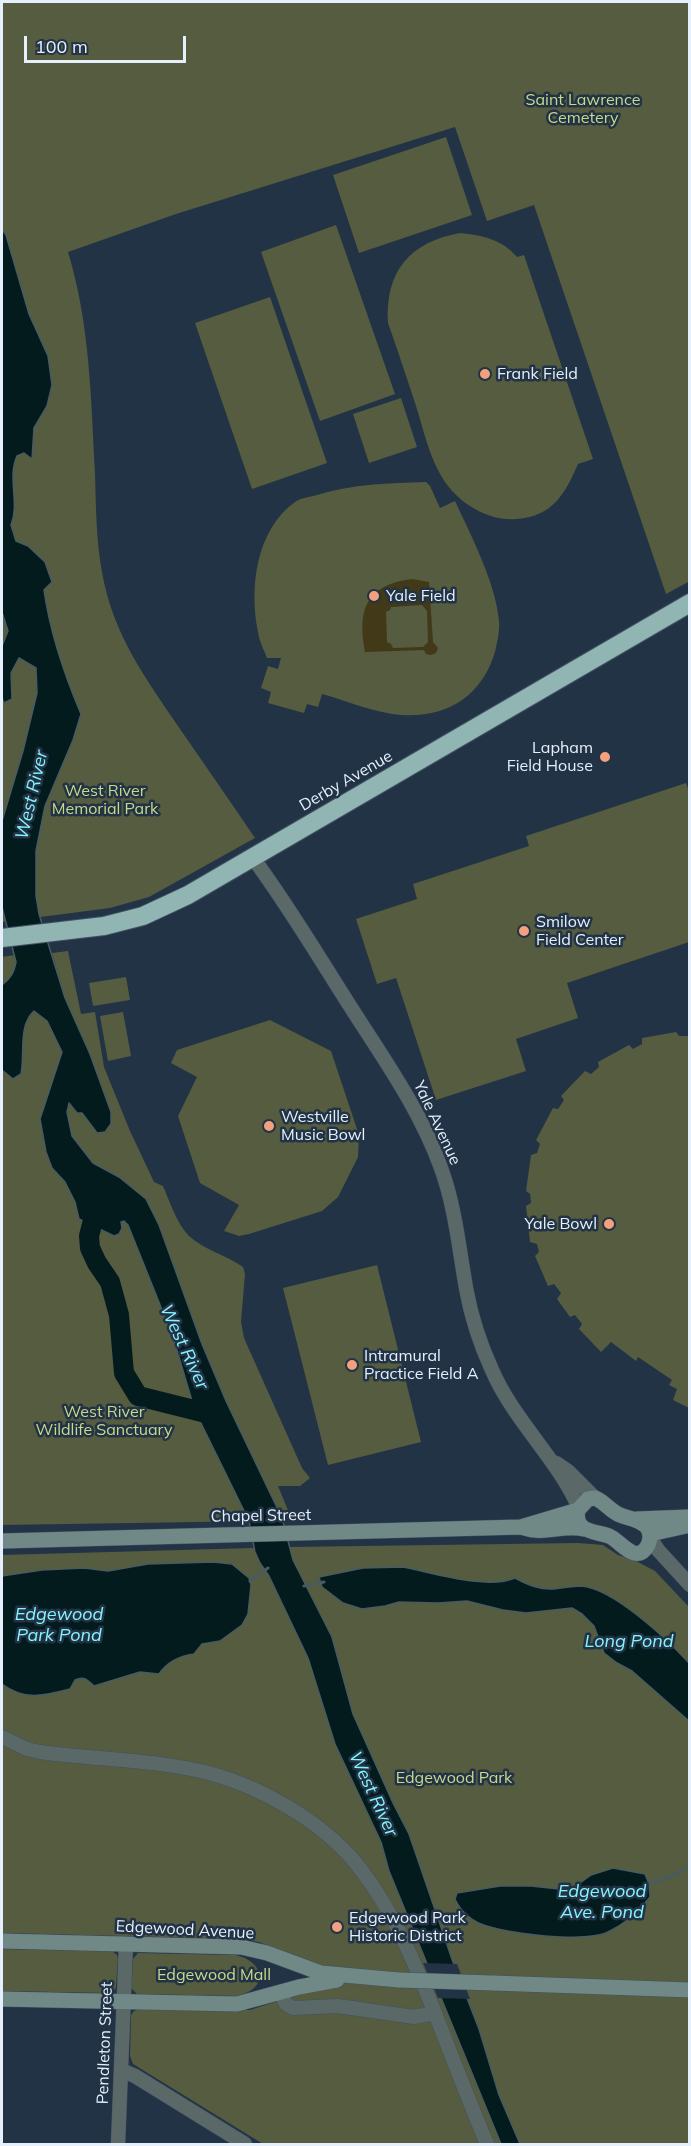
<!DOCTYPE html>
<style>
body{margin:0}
#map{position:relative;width:691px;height:2146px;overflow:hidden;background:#223346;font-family:Mulish,sans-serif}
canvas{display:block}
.frame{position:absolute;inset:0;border:3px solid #e5f0fc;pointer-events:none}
.scale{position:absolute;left:24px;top:36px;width:162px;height:27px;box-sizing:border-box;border:3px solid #e5f0fc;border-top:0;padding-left:8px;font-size:18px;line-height:21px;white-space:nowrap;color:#e5f0fc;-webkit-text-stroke:4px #223346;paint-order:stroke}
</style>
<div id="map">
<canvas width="691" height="2146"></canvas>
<div class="frame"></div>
<div class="scale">100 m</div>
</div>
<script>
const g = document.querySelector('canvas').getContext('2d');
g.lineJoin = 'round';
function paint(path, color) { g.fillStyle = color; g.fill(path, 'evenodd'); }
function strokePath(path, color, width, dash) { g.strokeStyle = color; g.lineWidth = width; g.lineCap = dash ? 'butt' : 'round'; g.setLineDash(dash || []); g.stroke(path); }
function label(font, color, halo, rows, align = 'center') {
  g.font = font + ' Mulish,sans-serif'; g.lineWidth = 5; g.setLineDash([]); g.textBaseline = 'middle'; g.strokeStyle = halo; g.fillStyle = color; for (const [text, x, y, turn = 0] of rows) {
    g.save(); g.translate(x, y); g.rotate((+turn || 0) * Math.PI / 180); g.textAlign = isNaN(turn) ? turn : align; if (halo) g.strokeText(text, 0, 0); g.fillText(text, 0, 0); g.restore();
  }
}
paint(new Path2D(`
 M2,2h688v579l-24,13 -132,-389 -47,16 -32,-94 -279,87 -108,38c22,72 23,147 27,221 1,33 1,66 7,99 11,63 43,105 78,157 25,36 50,72 75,109l-106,59 -39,11 -108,14z
 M446,137l26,78 -113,38 -26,-78z
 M336,225l59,169 -75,27 -59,-169z
 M460,233c22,2 43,7 57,24l7,-2 69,204 -15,5c-13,30 -25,52 -61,55 -31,3 -64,-19 -78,-47 -11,-20 -16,-44 -23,-66 -9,-27 -18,-55 -28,-83 -3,-52 22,-81 72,-90z
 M270,297l57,166 -75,26 -57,-166z
 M401,398l16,49 -48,16 -16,-49z
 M426,482l4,4 10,22 15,-7c16,34 41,83 44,120 1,10 -2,22 -4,31 -13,44 -48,66 -94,63 -27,-2 -53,-14 -79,-21l-4,13 -11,-3 -3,9 -36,-10 3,-11 -10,-4 7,-22 10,3 3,-11h-14c-3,-8 -8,-17 -9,-26 -9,-44 -2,-102 37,-130 5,-4 15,-5 22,-7 36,-11 72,-12 109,-13z
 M686,783l4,11 -1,148 -122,41 11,35 -62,21 10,32 -90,29 -40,-122 -19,6 -21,-65 61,-20 -4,-15 116,-38 -3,-10z
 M68,951l13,63 14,-2 9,55 26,64 24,51 9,4c7,16 14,38 26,50 15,14 37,19 54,31l2,7 -4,48 3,16 58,130 8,10 -10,8h-22l14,34 -10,-2 -56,-117 -24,-57 -43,-119 -13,-25 -27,-23 -26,-14 -21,-26 -5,-25 2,-10 13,11 15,20 8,-1 6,-8v-12l-21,-58 -25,-56 -13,-45z
 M28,953l41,85 -13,75 8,42 69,61 129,305 -260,4v-568z
 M126,977l4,23 -37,6 -4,-23z
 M123,1012l8,44 -23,5 -8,-45z
 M270,1020l61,31 28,84 -1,22 -20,40 -16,14 -73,23 -10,2 -15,-5 15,-26 -39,-22 -22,-67 19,-39 -26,-14 6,-13z
 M676,1032l3,4h11l-1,372 -16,-8 4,-11 -8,-4 3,-5 -34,-23 -2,4 -25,-19 -10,10 -22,-23 3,-5 -7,-9 -5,2 -13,-18 4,-6 -7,-9 -6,2 -13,-30 4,-4 -2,-8 -7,-2 -4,-36 5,-3 -1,-9 -4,-3 5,-36 6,-2 3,-9 -4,-4 17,-32 5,1 6,-9 -3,-4 24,-25 6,3 8,-7 -1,-5 31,-17 4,4 9,-5v-6z
 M377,1265l44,177 -93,23 -45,-177z
 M578,1543l25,2 15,10 18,6 19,10 34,36v537h-426l-130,-80 -3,-8 1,-41 3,-4 5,-2 111,1 64,-21 2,-24 -57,-23 -18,-3 -239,-6v-378l287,-8z
 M2,1949l110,2 5,4 1,4 -2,28 -2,4 -8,2 -104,-2z
 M138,1953l98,2c31,8 32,35 0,41l-99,-2 -6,-6 2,-29z`), '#555c3f');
paint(new Path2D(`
 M412,579l17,3 4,60 5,6 -2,5 -5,2 -5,-1 -2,-4 -59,2c-8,-43 1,-67 47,-73zM422,605l5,6 1,31 -5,5 -30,1 -2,-4 -4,-2 -1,-30 4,-2 1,-3z`), '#413918');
const water = new Path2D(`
 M2,229l4,6 23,79 19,42 4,29 -5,21 -13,22 -2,31 -8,-6 -7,3c-10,22 3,47 -6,69l5,16 12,5 17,16 7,20 -8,8c6,43 20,84 37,124l-8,26 -28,66 -9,45v45l3,18 26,84 25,56 21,58v12l-6,8 -8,1 -15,-20h-5l-8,-10 -2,9 5,24 21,27 26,14 27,22 13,26 43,119 24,57 56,117 11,42 39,77 21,77 40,89 16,31 44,128 26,67 20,66 21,49h-19l-112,-273 -8,-29 -46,-98 -27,-86 -39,-82 -9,-13 -5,-11 -6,-31 -54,-110 -22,-74 -45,-112 -4,-4 -3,1 1,6 -3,6 -5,2 -35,-17 -4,-17 -10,-20 -13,-14 -6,-16 -6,-33 22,-67 -15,-31 -13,-10c-16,14 -9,43 -13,63l-8,5 -11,-9v-85c8,-6 12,-12 14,-23l-14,-55v-86l21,-70 14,-58 -1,-25 -17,-10 -8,15 1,26 -8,4 -2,-5v-52l6,-15 -6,-19z
 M213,1562l19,2 17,14 2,7 -3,29 -6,11 -22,16 -18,3 -8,10c-14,2 -27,8 -35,20l-19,-2 -46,14c-7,-7 -10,-10 -19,-6l-5,9c-27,7 -45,12 -68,-5v-108l40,-6 42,-2 24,3 40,-7z
 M403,1567c31,6 84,23 112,11 13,7 25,12 39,11 9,-1 19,-3 28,-3 32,3 86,54 107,77v58l-57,-50 -15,-8 -13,-10 -10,-27 -12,-12 -10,-6 -46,5 -23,-3 -36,-9 -29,2 -39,-1 -14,4 -23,3 -19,-6 -21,-16 -3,-10 44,-9z
 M613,1868l32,6 4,10 1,13c-11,15 -25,27 -42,35 -22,11 -104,2 -127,-8 -11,-4 -21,-14 -26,-25l2,-6 43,-7h31l28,3 17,-3 15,-11z`);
paint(water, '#041b1d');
strokePath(water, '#485b60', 1.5);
paint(new Path2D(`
 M423,1963l34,1 13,35 -32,-1z`), '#223346');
strokePath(new Path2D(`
 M250,1581l18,-13
 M304,1586l20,-4
 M649,1884l23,-8 18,-11`), '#485b60', 3);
strokePath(new Path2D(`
 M98,1201l-9,35 1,12 7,15 13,19 9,33 5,58 14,23 76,19`), '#041b1d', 20);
const street = new Path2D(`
 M253,858c35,47 65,98 97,148 33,52 70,103 91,162 14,38 18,80 25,120 5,28 14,56 26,82 22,51 65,88 87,138
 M556,1463l12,8 27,27
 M650,1538l8,12 32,35
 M2,1737l25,12 13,3c58,8 119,7 176,23 47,14 98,43 132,79 41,46 64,103 87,159 17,44 34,88 52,131
 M280,1992l6,12 7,4 45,-2 76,11 21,-4
 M121,2070l14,6 110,68
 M118,2144l8,-200`);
const secondary = new Path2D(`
 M595,1498c10,4 15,13 25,17 10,4 19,4 27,12 3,5 4,12 1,18 -12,22 -28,-5 -39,-9 -14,-5 -36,-4 -31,-26l10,-11z
 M637,1519l53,-2
 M524,1528c20,7 39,-4 60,1
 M650,1534l40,-9
 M2,1541l519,-14 57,-17
 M2,1941l239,6 26,6 54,20 78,7
 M493,1983l197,7
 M2,1999l235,5 62,-17 38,-7`);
const highway = new Path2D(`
 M2,938l102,-12 39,-10 45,-21 502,-292`);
strokePath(street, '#415163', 15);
strokePath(secondary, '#415163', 16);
strokePath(highway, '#415163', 20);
strokePath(street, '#5a6968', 14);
strokePath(secondary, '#708886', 15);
strokePath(highway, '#90b5b2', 18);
const secondaryBridge = new Path2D(`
 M399,1980l94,3`);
strokePath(secondaryBridge, '#415163', 16, []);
strokePath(secondaryBridge, '#708886', 15);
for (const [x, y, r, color] of [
 [485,374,6,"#f2a07e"],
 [374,596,6,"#f2a07e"],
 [605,757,6,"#f2a07e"],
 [524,931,6,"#f2a07e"],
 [269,1126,6,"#f2a07e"],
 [609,1224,6,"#f2a07e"],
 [352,1365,6,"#f2a07e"],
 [337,1927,6,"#f2a07e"]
]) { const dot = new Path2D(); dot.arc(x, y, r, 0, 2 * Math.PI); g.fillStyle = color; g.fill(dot); strokePath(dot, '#223346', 2); }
label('16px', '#c8d98a', '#223346', [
 ["Saint Lawrence",583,100],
 ["Cemetery",583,118],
 ["West River",105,791],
 ["Memorial Park",105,809],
 ["West River",104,1412],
 ["Wildlife Sanctuary",104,1430],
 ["Edgewood Park",454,1778],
 ["Edgewood Mall",214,1975]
]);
label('16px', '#e5f0fc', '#223346', [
 ["Frank Field",497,374],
 ["Yale Field",386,596],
 ["Lapham",593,748,"right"],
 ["Field House",593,766,"right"],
 ["Smilow",536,922],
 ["Field Center",536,940],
 ["Westville",281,1117],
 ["Music Bowl",281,1135],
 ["Yale Bowl",597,1224,"right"],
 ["Intramural",364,1356],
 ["Practice Field A",364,1374],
 ["Edgewood Park",349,1918],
 ["Historic District",349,1936]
], 'left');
label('16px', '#e5f0fc', '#223346', [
 ["Derby Avenue",346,781,-30],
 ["Yale Avenue",437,1123,65],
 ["Chapel Street",261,1516,-1],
 ["Edgewood Avenue",185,1930,3],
 ["Pendleton Street",105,2043,-88]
]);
label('italic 18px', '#85f4fc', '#223346', [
 ["West River",32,795,-77],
 ["West River",184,1347,65],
 ["Edgewood",59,1615],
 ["Park Pond",59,1636],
 ["Long Pond",629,1642],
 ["West River",373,1794,65],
 ["Edgewood",602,1892],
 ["Ave. Pond",602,1913]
]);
</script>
